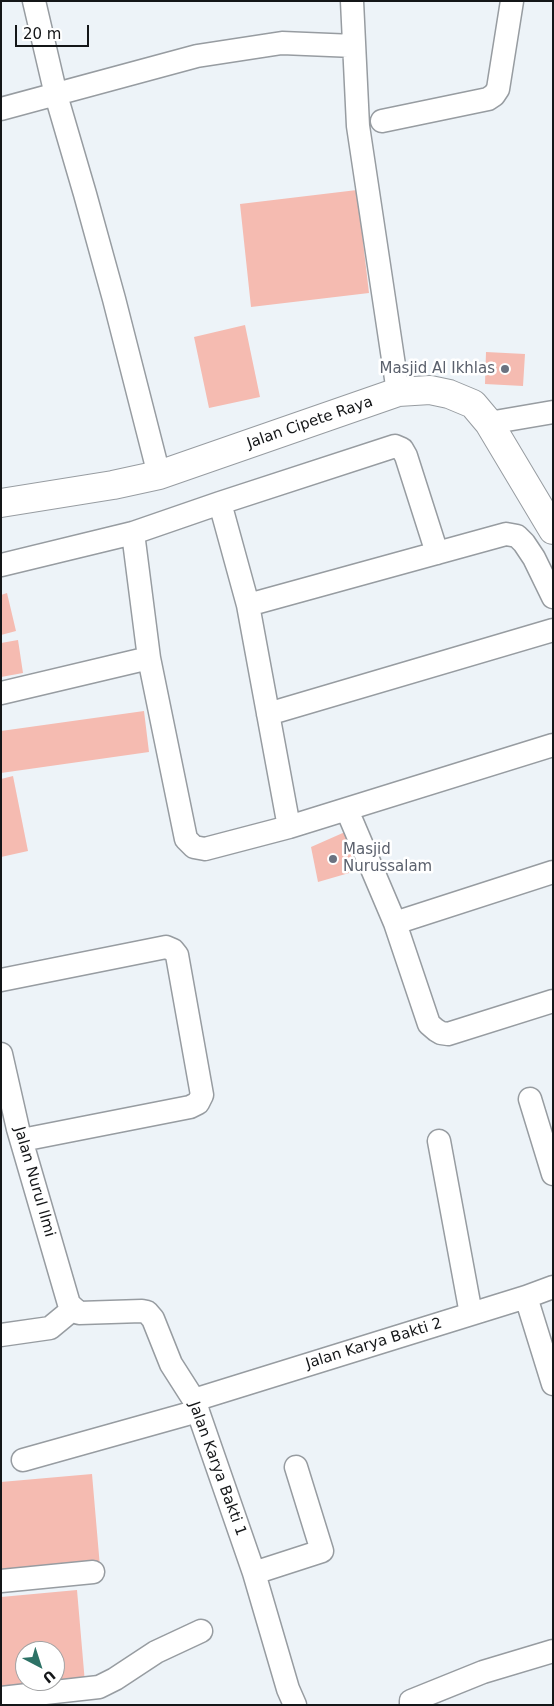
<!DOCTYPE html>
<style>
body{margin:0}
#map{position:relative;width:554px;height:1706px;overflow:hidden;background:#edf3f8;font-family:"DejaVu Sans",sans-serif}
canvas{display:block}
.frame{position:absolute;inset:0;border:2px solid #141618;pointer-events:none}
.north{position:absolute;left:15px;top:1641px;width:50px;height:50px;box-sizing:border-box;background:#fff;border:1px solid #a1a2a3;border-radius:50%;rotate:140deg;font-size:14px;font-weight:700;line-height:20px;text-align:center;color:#141618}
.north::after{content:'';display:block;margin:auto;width:18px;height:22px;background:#2d7266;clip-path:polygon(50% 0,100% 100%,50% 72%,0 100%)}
.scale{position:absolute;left:15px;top:25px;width:74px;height:22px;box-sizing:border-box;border:2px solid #141618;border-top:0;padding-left:6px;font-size:15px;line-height:18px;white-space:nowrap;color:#141618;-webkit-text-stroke:4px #fff;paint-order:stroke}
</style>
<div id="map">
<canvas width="554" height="1706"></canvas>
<div class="frame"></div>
<div class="north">U</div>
<div class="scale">20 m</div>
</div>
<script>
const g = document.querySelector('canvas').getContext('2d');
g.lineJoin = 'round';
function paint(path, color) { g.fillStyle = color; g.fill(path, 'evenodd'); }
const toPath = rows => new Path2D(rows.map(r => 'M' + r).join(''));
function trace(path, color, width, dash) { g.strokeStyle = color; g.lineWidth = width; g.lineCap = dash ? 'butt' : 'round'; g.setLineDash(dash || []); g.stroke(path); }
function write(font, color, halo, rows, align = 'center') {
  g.font = font + ' "DejaVu Sans",sans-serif'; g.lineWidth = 5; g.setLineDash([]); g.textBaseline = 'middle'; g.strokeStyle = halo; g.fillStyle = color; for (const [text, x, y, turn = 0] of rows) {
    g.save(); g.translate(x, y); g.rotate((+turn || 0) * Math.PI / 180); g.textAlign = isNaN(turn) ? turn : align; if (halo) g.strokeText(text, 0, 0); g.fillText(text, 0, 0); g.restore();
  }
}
const building = toPath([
 [357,190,369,293,251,307,240,204],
 [245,325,260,397,209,408,194,337],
 [486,352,525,354,523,386,485,384],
 [7,593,16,631,1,635,1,595],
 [18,640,23,673,1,677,1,643],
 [144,711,149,752,1,773,1,731],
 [13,776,28,851,1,857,1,779],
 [345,832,356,871,318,882,311,847],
 [92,1474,100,1567,1,1575,1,1482],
 [77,1590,85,1683,1,1690,1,1597],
 [25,1651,55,1651,55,1681,25,1681]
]);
const minor = toPath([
 [34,1,56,95,85,194,114,299,159,475],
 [352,1,358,126,398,392],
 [1,109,197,56,282,43,354,46],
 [382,121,488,99,494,95,498,89,512,1],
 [489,423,553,412],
 [220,503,248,605,289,827],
 [133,533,149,658,186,839,194,847,205,849,289,827,553,745],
 [1,565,133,533,220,503,395,446,402,449,406,456,437,553],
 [248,605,506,534,517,536,524,543,534,558,553,597],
 [1,693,149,658],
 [268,714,553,630],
 [347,810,395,923,429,1024,436,1030,441,1033,448,1034,553,1001],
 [395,923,553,872],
 [1,980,166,947,173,950,177,955,202,1095,198,1103,190,1107,22,1140],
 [1,1054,18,1129,69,1304,79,1313,142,1311,147,1312,153,1319,171,1364,194,1400,254,1573,288,1689,295,1705],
 [530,1099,553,1174],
 [439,1141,471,1314],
 [526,1297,553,1384],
 [1,1335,50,1328,73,1309],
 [194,1400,526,1297,553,1287],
 [23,1460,198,1411],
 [254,1573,322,1551,296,1467],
 [1,1581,93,1572],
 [1,1698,99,1687,115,1679,156,1652,201,1631],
 [411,1705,411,1701,483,1672,553,1651]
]);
const secondary = toPath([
 [1,503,113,485,159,475,398,392,430,390,449,394,473,404,489,423,553,530]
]);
const markers = [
 [505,369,5,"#6b7280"],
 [333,859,5,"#6b7280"]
];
const worshipNames = [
 ["Masjid Al Ikhlas",495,369],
 ["Masjid",343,850,"left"],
 ["Nurussalam",343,867,"left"]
];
const streetNames = [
 ["Jalan Cipete Raya",310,423,-19],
 ["Jalan Nurul Ilmi",34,1182,74],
 ["Jalan Karya Bakti 2",374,1344,-17],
 ["Jalan Karya Bakti 1",217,1469,70]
];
paint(building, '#f5bbb1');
trace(minor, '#979ca1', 25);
trace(secondary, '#979ca1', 30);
trace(minor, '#fff', 22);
trace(secondary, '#fff', 28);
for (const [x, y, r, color] of markers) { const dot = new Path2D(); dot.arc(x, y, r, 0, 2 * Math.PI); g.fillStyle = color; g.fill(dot); trace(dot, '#fff', 2); }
write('15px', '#5b616d', '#fff', worshipNames, 'right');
write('15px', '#141618', '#fff', streetNames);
</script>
